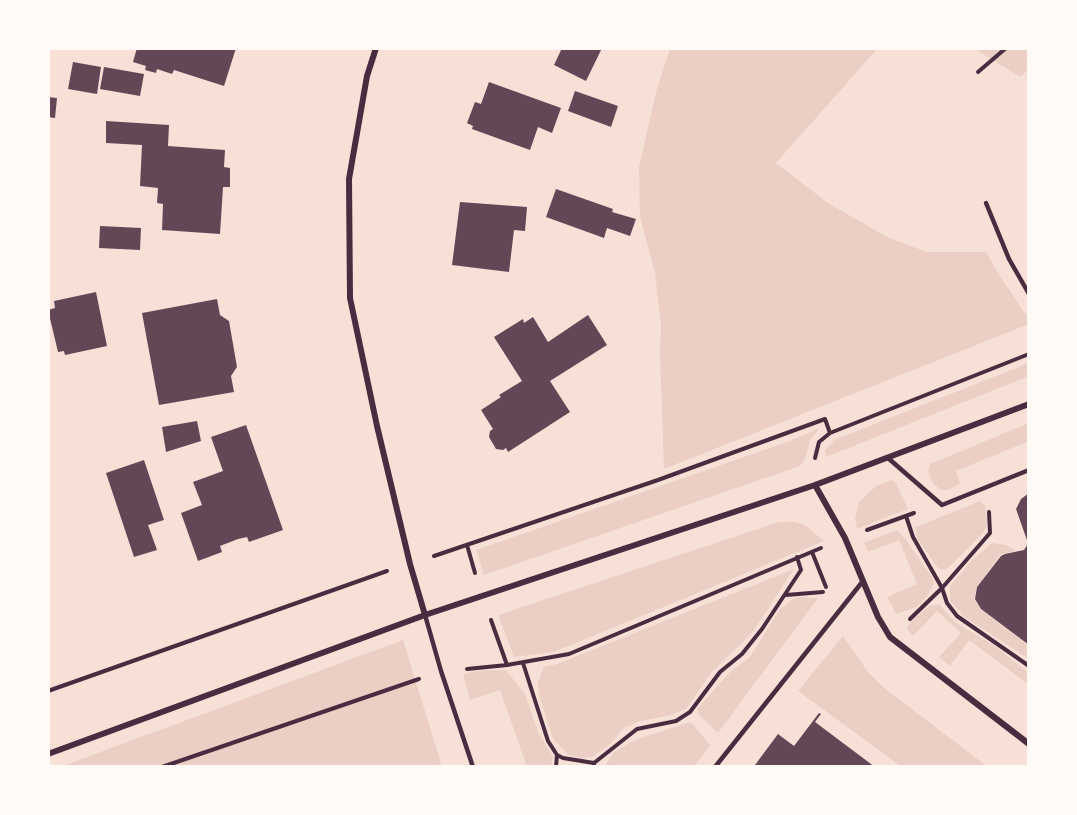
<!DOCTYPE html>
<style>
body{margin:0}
#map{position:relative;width:1077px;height:815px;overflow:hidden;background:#f7e1d7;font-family:"Public Sans",sans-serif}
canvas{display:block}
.frame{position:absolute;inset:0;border:50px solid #fffaf5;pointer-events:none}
</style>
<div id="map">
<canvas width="1077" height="815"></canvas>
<div class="frame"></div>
</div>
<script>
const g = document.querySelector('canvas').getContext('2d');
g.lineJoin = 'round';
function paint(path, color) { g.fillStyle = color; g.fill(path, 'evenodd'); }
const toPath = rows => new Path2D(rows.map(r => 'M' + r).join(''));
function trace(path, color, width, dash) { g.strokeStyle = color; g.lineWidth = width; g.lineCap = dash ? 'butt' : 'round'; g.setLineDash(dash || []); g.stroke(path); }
const green = toPath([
 [670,48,878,48,776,163,828,203,889,238,927,252,986,252,1001,278,1029,319,1029,324,664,469,660,353,661,325,655,273,640,217,639,167,656,92],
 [977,48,1029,48,1029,69,1020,77,980,52],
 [1029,363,1029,376,826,457,825,450,834,440],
 [1029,423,1029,441,956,471,960,484,948,490,942,490,933,484,928,471,930,464],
 [820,428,810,440,805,459,800,466,484,575,476,550,787,442],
 [892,480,896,483,908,509,857,529,855,519,859,502,876,486],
 [980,501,985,506,987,519,987,525,983,533,948,568,942,570,937,567,917,538,916,527],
 [779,522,795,522,805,525,824,541,554,652,514,657,498,615],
 [897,530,906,540,932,577,934,583,927,596,917,607,896,614,887,597,917,584,899,540,868,552,864,543],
 [992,543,1007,545,1015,551,1000,555,976,588,974,599,981,610,1029,646,1029,659,966,618,950,601,950,586,972,560],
 [794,569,752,633,711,673,687,708,671,715,641,721,624,728,609,745,593,757,581,758,569,755,553,739,539,696,538,682,544,667,557,664],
 [801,597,818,598,718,733,698,714,698,708,730,672,750,657,780,609,793,599],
 [939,604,956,623,992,644,1029,673,1029,685,969,640,950,666,939,657,961,633,937,611,913,636,907,628,910,622,929,606],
 [843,636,868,672,884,688,988,767,902,767,798,691],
 [403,640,441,763,438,767,60,767],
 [506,670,525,694,538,732,553,757,551,767,527,767,500,690,470,700,463,675,475,671],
 [691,722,710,745,694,767,604,767,614,752,637,739]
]);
const building = toPath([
 [137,48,236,48,224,86,174,70,172,74,157,69,156,73,145,70,146,66,133,62],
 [562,48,602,48,586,81,554,65],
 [73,62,101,67,97,94,68,89],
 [104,67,144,74,140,96,100,89],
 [489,82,561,108,552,133,538,127,530,150,472,129,473,126,467,123,475,102,481,104],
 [575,91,618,106,611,127,568,111],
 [48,97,57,98,55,118,48,117],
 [106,121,169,125,168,146,225,150,224,167,230,168,230,187,223,187,220,234,162,230,163,204,157,203,158,188,140,186,142,145,106,143],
 [556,189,613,209,612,212,636,219,630,236,607,228,604,238,546,217],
 [460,202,527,207,525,231,514,230,509,272,452,265],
 [100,226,141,228,140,250,99,248],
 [96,292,107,346,65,355,64,351,58,352,48,310,55,308,54,301],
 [217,299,220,315,229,321,237,367,231,376,234,392,159,405,142,313],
 [588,315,607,345,550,381,570,412,508,452,506,448,503,450,496,449,489,437,490,431,493,429,481,410,501,397,499,395,522,381,494,337,523,319,524,323,533,317,548,342],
 [197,421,201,441,166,452,162,427],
 [246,425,283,530,249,542,247,537,238,539,220,546,222,552,198,561,181,513,202,505,193,482,223,471,211,437],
 [144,460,164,520,148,525,157,550,134,557,106,473],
 [1029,493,1029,645,981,609,975,599,977,587,1001,556,1005,554,1024,550,1026,547,1028,543,1016,509,1021,499],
 [819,713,821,714,815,722,875,767,757,767,755,765,778,734,794,746]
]);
const path = toPath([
 [978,72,1006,48],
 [815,458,819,442,830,433,1029,354],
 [906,516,913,537,942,588,990,533,989,512],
 [867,530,914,513],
 [467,545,475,573],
 [812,552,826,587],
 [434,556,658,480,825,419,830,433],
 [786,595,823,592],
 [910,619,942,588,947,603,957,616,1029,666],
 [491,620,507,665],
 [523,663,548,741,557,755,556,767],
 [467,669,507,665,569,654,821,548],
 [48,691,387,571],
 [557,755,563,758,594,763],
 [162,767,419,679],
 [594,767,594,763,637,729,676,721,690,712,720,672,742,654,762,629,801,570,797,557]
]);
const service = toPath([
 [986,203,1009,259,1029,294],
 [888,458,942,505,1029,470],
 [425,615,441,671,473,767],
 [715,767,863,581]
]);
const minor = toPath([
 [376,48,367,76,349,179,350,298,377,426,410,564,425,615],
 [815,485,845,538,878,617,890,637,1029,744],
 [48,754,425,615,815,485,1029,404]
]);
paint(green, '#ebcfc5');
paint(building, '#644757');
trace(path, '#4a2c40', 4);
trace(service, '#4a2c40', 4.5);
trace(minor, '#4a2c40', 6);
</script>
